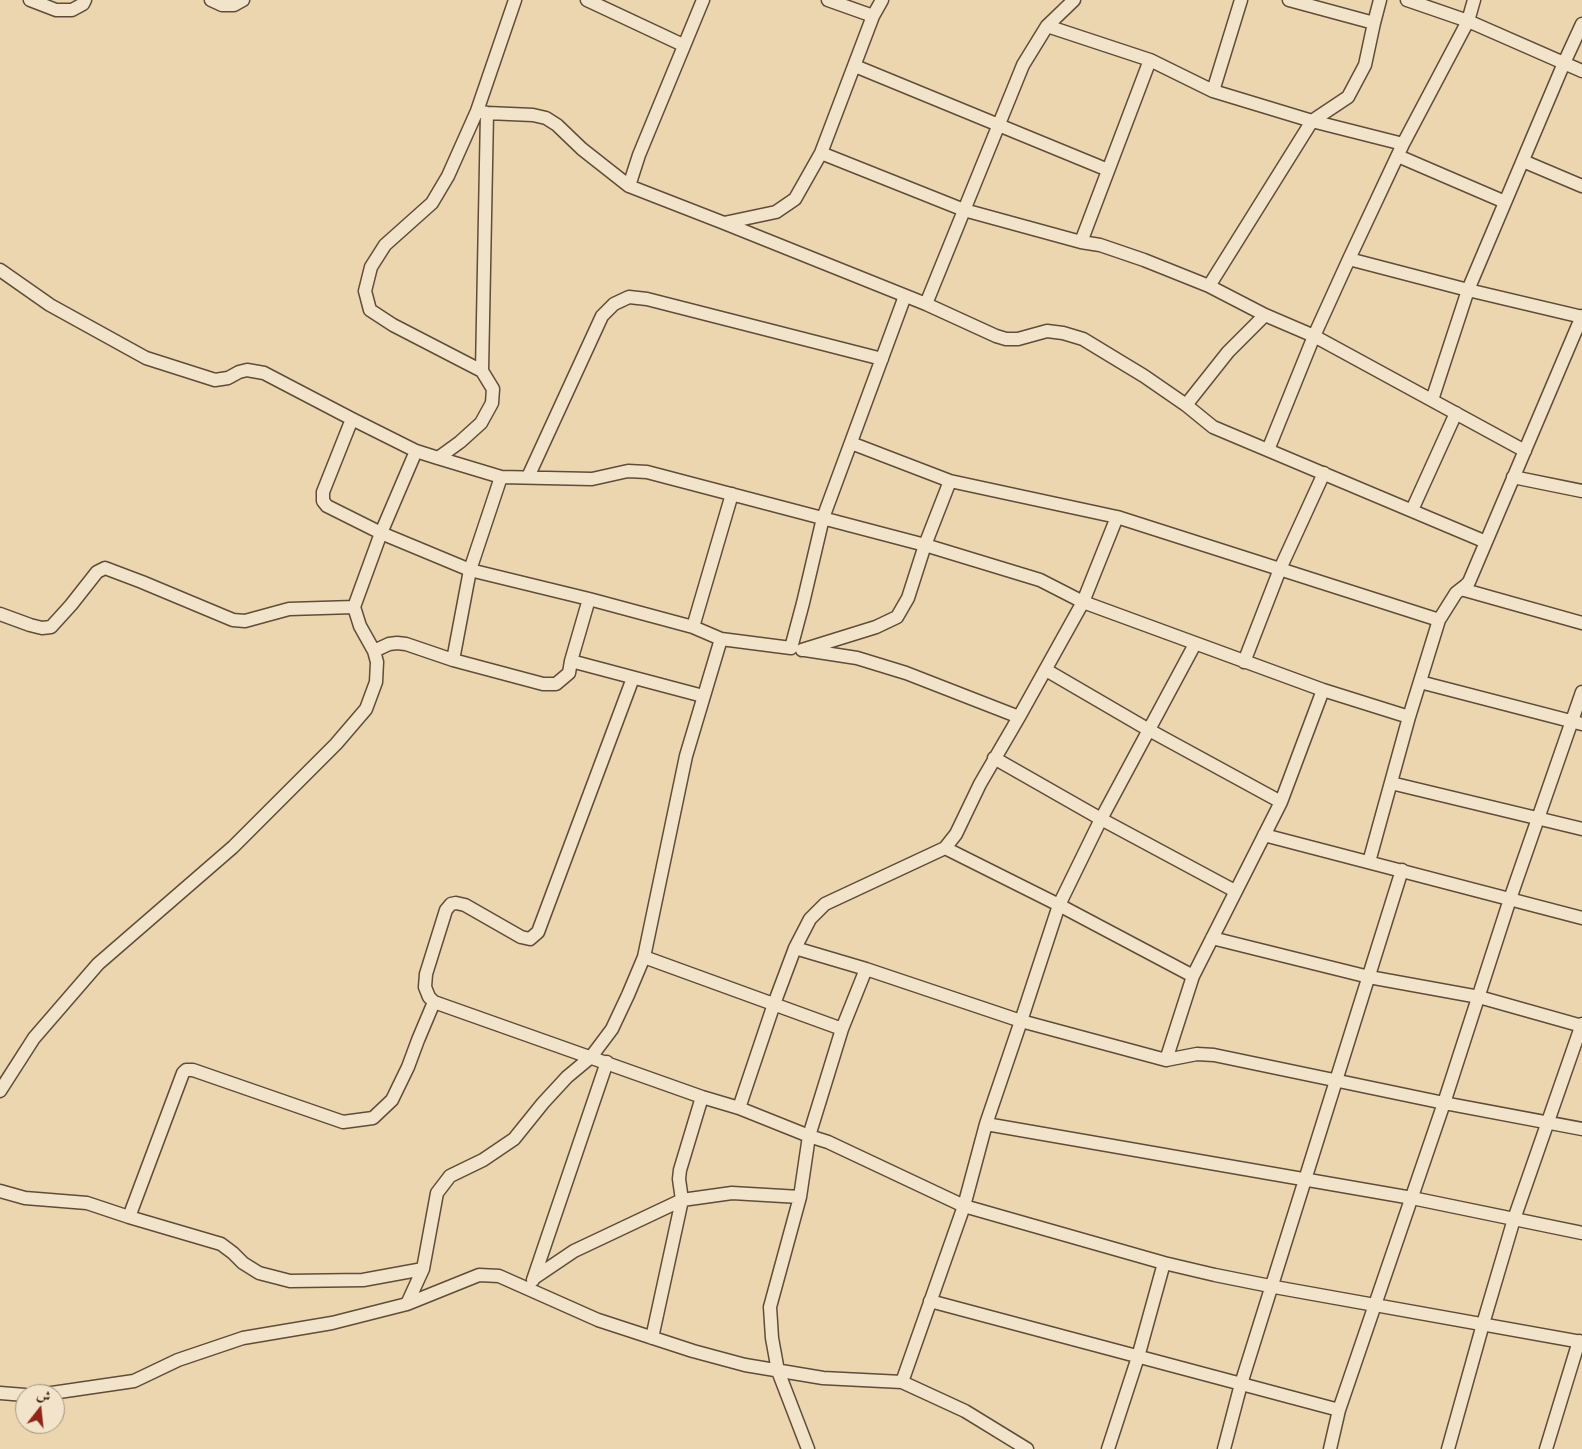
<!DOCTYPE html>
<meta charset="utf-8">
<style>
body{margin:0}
#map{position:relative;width:1582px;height:1449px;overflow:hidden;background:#ebd6af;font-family:"EB Garamond",Amiri,serif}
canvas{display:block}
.north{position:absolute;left:15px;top:1384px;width:50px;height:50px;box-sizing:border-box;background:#f2e4cb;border:1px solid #a59581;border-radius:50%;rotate:16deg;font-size:14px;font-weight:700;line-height:20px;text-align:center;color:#321e11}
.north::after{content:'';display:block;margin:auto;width:18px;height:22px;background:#8f2418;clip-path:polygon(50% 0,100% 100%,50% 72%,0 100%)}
</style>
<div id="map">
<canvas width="1582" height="1449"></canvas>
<div class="north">ش</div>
</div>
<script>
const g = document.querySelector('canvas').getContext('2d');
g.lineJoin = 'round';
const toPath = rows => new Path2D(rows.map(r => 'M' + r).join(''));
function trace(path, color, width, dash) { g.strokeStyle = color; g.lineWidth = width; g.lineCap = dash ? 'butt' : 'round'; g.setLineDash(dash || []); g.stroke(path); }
const minor = toPath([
 [30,0,56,10,72,10,83,4,85,0],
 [211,0,222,5,234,5,243,0],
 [587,0,683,45],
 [828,0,873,16],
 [1289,0,1374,23,1380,0],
 [1407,0,1468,21,1582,71],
 [1047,26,1150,60,1213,91,1312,121,1403,144],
 [855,66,1108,170],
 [1213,91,1241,0],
 [477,111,487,113,533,115,546,118,557,125,582,149,629,186,724,223,776,212,795,199,821,153,873,16,882,0],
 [821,153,964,210,1081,242,1100,245,1144,260,1209,286,1265,315,1314,336,1525,451],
 [1398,156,1505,202],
 [1523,161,1582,186],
 [629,186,639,155,703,0],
 [724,223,926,304,996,336,1006,339,1018,339,1047,331,1063,333,1083,339,1144,376,1186,405,1228,352,1265,315],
 [1081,242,1150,60],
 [1349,259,1468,290,1582,317],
 [0,270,50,305,146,358,215,380,228,378,239,372,247,370,264,373,352,419,416,451,438,458,460,442,481,423,492,403,493,389,482,371,487,113],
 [1209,286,1312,121,1348,97,1365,65,1374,23],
 [926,304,1023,65,1047,26,1074,0],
 [482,371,393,325,370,310,365,291,371,267,385,245,432,203,448,176,477,111,515,0],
 [1432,400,1468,290,1564,63,1582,24],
 [1186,405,1213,427,1486,542],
 [352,419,323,492,323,501,327,506,381,533,470,570,589,599,693,627,721,639,791,648,803,603,823,518,905,296],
 [851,443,950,481,1117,517,1439,620],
 [1268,450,1314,336,1349,259,1403,144,1468,21,1474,0],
 [438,458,501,477,592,479,628,471,647,472,925,545,1040,580,1083,602,1323,690,1409,717],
 [528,477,602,316,614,304,629,297,647,299,882,359],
 [1513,477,1582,491],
 [1412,510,1456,413],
 [1461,589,1582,623],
 [0,614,30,625,42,628,51,627,71,605,97,572,105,568,142,582,233,620,245,621,289,609,354,607],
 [693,627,732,494],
 [802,650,876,627,897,617,908,598,925,545,950,481],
 [805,650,857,658,906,673,1019,717],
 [374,651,389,644,397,643,406,644,453,660,543,684,556,684,569,673,571,661,589,599],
 [453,660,470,570,501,477],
 [571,661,703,696],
 [1244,662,1280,569,1324,473],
 [1046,670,1149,730,1281,802],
 [1420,682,1582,724],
 [994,758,1101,819,1235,891],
 [1391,783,1582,829],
 [1264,835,1582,918],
 [945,848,1059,905,1193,976],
 [1369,862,1409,717,1439,620,1456,593,1465,586,1469,582,1582,316],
 [1212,938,1369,977,1479,997,1582,1026],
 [795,948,866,969,1021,1021,1166,1060,1197,1054,1214,1055,1444,1103,1582,1129],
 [644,957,842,1029],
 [434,1002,429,997,425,987,426,974,446,910,451,904,456,903,465,905,521,937,530,939,538,932,633,678],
 [1166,1060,1193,976,1281,802,1323,690],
 [0,1091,34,1038,98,964,233,847,336,744,366,709,376,682,377,662,374,651,360,626,354,607,381,533,416,451],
 [739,1108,774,1004,795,948,810,919,825,904,945,848,956,834,980,784,1019,717,1083,602,1117,517],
 [986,1124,1412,1198,1582,1233],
 [0,1191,25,1198,87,1203,129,1217,221,1244,233,1253,243,1263,259,1273,290,1281,363,1280,423,1269],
 [129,1217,183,1073,186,1070,193,1070,343,1122,373,1118,392,1100,408,1067,418,1040,434,1002,702,1097,739,1108,809,1136,828,1142,964,1206,1164,1263,1215,1275,1280,1288,1582,1342],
 [534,1278,574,1251,682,1200,732,1193,800,1197],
 [533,1280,607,1062],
 [930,1301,1339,1410],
 [407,1304,479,1275,499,1276,598,1320,693,1351,745,1365,823,1378,902,1382,965,1411,1027,1449],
 [652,1338,682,1200,679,1179,680,1170,702,1097],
 [902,1382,964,1206,986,1124,1021,1021,1059,905,1101,819,1195,644],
 [0,1393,25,1395],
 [45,1394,134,1381,178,1360,243,1338,332,1323,407,1304,423,1269,437,1193,450,1176,483,1160,514,1139,543,1103,567,1077,591,1057,612,1029,628,995,644,957,686,756,721,639],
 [808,1449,778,1371,772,1338,770,1307,800,1197,809,1136,842,1029,866,969],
 [1108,1449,1138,1357,1164,1263],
 [1224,1449,1241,1384,1402,870],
 [1330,1449,1339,1410,1444,1103,1510,899,1582,692],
 [1448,1449,1483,1324,1514,1219,1582,1024],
 [1546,1449,1579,1341]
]);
trace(minor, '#604c38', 15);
trace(minor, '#f2e4cb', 12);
</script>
